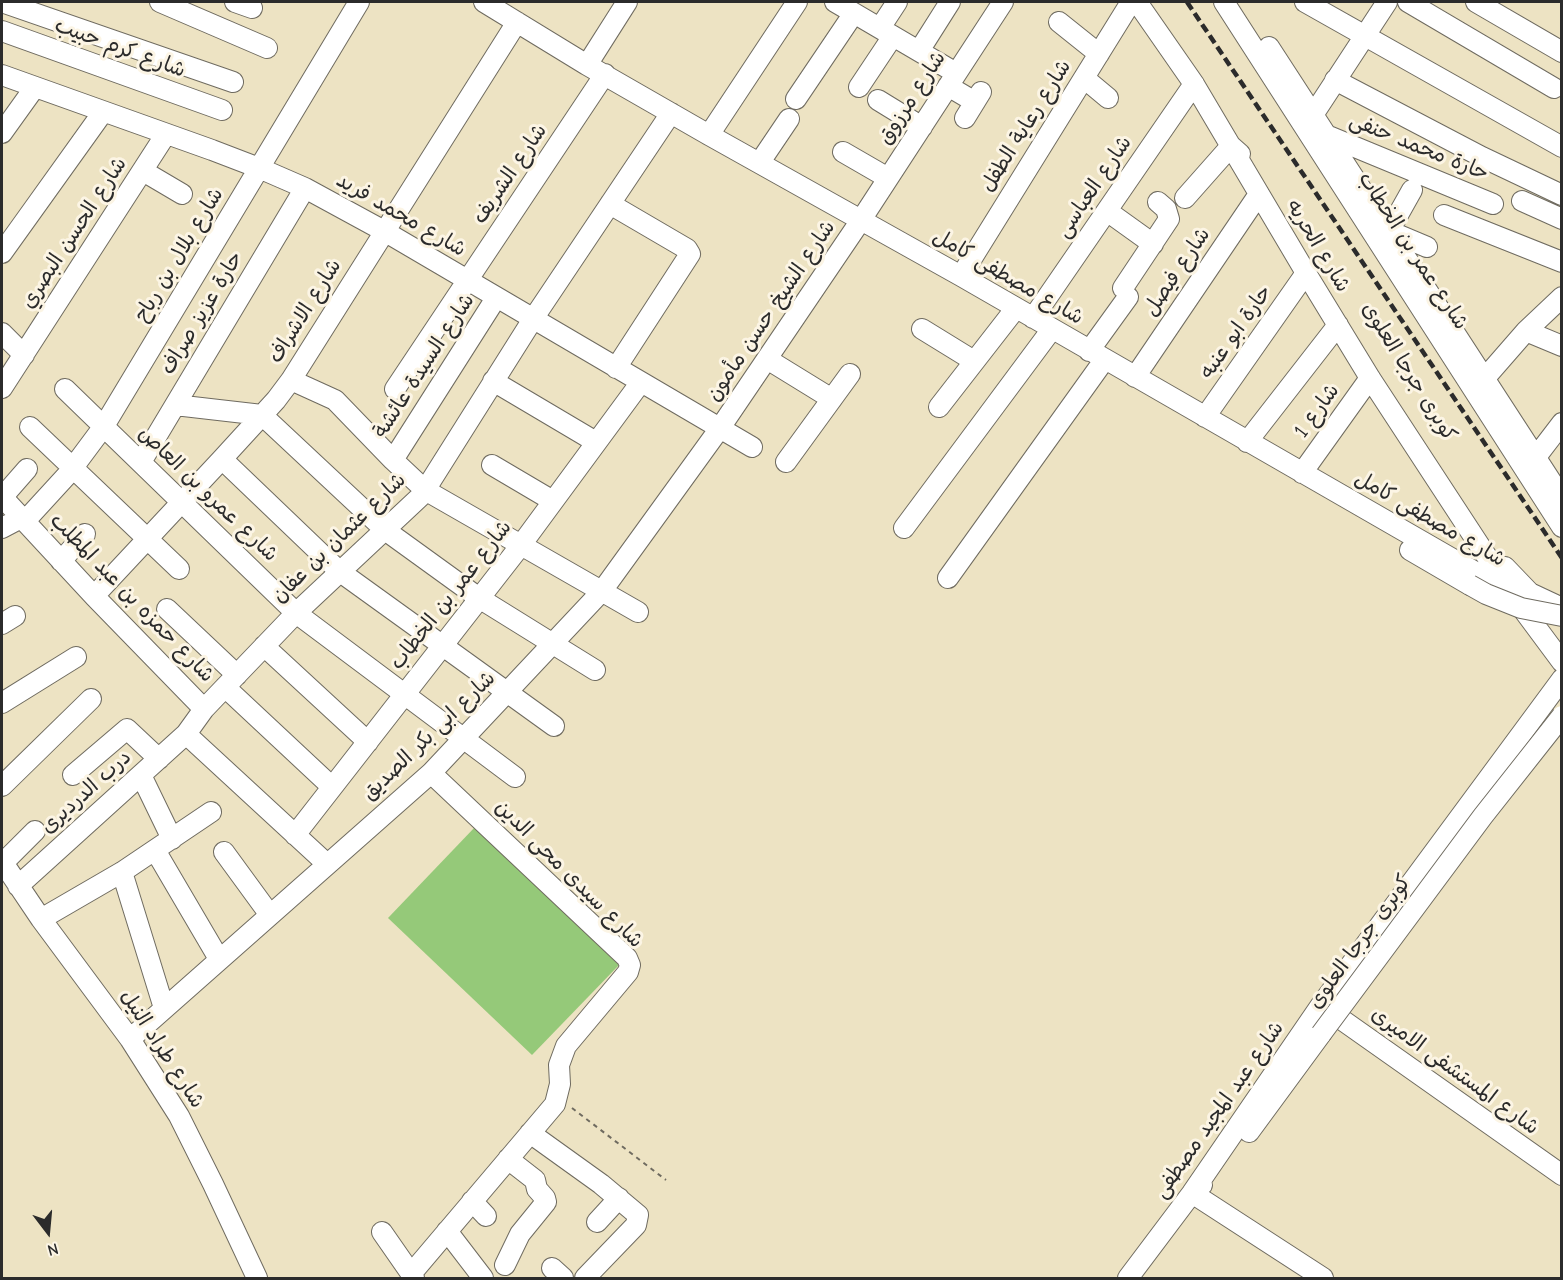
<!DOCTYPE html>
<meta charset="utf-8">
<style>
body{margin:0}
#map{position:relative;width:1563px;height:1280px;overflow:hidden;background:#ede3c3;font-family:"Comic Neue",sans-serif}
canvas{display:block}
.frame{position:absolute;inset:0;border:3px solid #2b2b2b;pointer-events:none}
.north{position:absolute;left:18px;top:1202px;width:60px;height:60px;-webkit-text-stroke:4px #fcf5e5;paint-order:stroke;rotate:164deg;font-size:16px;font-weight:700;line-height:24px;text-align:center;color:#2b2b2b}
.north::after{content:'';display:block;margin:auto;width:21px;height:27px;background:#2b2b2b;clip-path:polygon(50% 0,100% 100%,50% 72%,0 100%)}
</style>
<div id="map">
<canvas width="1563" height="1280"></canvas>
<div class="frame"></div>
<div class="north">N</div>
</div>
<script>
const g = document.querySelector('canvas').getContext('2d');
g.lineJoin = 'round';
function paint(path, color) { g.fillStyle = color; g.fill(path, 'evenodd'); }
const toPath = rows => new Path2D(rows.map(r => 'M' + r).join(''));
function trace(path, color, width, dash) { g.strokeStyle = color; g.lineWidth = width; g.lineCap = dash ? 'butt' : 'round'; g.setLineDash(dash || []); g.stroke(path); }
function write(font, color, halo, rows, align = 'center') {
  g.font = font + ' "Comic Neue","Playpen Sans Arabic",sans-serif'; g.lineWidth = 6; g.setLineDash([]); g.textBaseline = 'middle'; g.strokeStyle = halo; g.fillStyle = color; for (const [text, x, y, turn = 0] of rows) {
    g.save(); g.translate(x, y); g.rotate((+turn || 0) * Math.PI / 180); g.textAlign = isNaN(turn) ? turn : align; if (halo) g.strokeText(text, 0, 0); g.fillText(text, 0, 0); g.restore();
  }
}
const green = toPath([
 [475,827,619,965,532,1055,388,918]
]);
const path = toPath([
 [572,1108,666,1180]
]);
const minor = toPath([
 [2,2,233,82],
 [160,2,267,48],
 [235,2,252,8],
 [484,2,587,65,709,135,961,276,1510,592],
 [835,2,956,73],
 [1137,2,1194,84,1306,273,1370,378,1510,592,1562,662],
 [1224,2,1562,527],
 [1305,2,1562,147],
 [1408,2,1554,88],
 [1476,2,1562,52],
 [1059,22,1099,54],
 [880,28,897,2],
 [2,31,222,110],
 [1269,47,1562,498],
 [919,51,950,2],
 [587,65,627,2],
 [2,75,212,150,259,168,305,188,384,231,752,447],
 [1084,78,1108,98],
 [1335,80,1482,157,1562,195],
 [948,86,975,102],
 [859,87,893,36],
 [796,99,854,13],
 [878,100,922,127],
 [1313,115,1387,2],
 [965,118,981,92],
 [2,133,35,87],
 [709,135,797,2],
 [1326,135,1493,204],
 [843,152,888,178],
 [760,162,789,119],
 [143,171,182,194],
 [1412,190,1389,231,1427,247],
 [1185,198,1231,146,1240,154],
 [1522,201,1562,219],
 [610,204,687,249,690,254,616,368],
 [1107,211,1153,244],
 [1444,215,1562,262],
 [2,253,103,112],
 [961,276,1131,2],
 [1123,288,1169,219,1166,209,1158,202],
 [1033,318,1194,84],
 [922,329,974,361],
 [1526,331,1562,346],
 [2,333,24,355],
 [1089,351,1128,297],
 [767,359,832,399],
 [1135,377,1259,194],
 [1485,378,1526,331,1562,297],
 [291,380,335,400,393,460,425,490,638,612],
 [493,381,596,442],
 [2,388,166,134],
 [65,389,296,613,515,777],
 [395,389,605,74],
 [175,405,262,415,385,530,479,598,595,670],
 [939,407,1016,308],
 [1205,417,1306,273],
 [30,427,179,569],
 [1247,442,1338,325],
 [1536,457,1562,423],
 [222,459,339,571,554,726],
 [393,460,496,298],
 [141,462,305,188],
 [786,462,850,374],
 [492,465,553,501],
 [27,469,6,493,6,501,94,596,204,709],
 [1302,473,1370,378],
 [25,521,69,473,104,426,359,2],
 [2,528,21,518],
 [904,528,1052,329],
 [1410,550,1470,585],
 [61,561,85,534],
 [1505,567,1530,593,1562,608],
 [948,578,1105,359],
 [94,596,222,459,276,400,291,380,517,22],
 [167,609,237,675],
 [2,624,15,616],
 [264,646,368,742],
 [225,687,332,787],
 [2,703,76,657],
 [73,775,127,729,159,759],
 [141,775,172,839],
 [2,786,91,699],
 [295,835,521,545,641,382],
 [155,850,219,959],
 [224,852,270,915],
 [2,861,41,919,130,1039,179,1116,213,1184,257,1278],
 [3,863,35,831],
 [327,864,186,734,204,709,296,613,422,495,533,319,671,113],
 [122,872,164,1008],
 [18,886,186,734],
 [41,919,122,872,211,812],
 [1321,1005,1562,1175],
 [130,1039,431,773,602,591,720,428,861,220,1003,2],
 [1249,1132,1321,1034],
 [530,1133,601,1184,638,1215,636,1225,585,1278],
 [1202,1185,1192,1193,1323,1278],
 [472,1201,486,1216],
 [597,1222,619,1198],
 [447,1231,483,1278],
 [382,1232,414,1278],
 [505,1265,520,1234,546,1202,545,1198,537,1189,535,1180,508,1159],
 [552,1268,563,1278],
 [411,1274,555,1104,560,1084,559,1065,566,1046,628,972,630,965,627,958,431,773],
 [1128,1278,1192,1193,1321,1005,1562,679]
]);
const rail = toPath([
 [1187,2,1562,558]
]);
const minorBridge = toPath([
 [1470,585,1486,594,1521,608,1562,616],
 [1321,1034,1483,816,1562,716]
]);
const streetNames = [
 ["شارع كرم حبيب",120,48,20],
 ["شارع مرزوق",912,98,-57],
 ["شارع رعاية الطفل",1026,126,-58],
 ["حارة محمد حنفى",1419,147,22],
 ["شارع الشريف",510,174,-56],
 ["شارع العباسى",1094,187,-56],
 ["شارع محمد فريد",401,215,30],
 ["شارع الحسن البصري",74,233,-57],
 ["شارع الحريه",1318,246,59],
 ["شارع عمر بن الخطاب",1413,251,57],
 ["شارع بلال بن رباح",179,255,-59],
 ["شارع فيصل",1177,272,-56],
 ["شارع مصطفى كامل",1008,277,30],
 ["شارع الاشراف",305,311,-58],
 ["شارع الشيخ حسن مأمون",771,311,-56],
 ["حارة عزيز صراف",202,313,-59],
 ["حارة ابو عنبه",1236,332,-55],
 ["شارع السيدة عائشة",424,366,-57],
 ["كوبرى جرجا العلوى",1409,372,58],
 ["شارع 1",1317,411,-54],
 ["شارع عمرو بن العاص",208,494,44],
 ["شارع مصطفى كامل",1430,519,30],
 ["شارع عثمان بن عفان",339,538,-44],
 ["شارع عمر بن الخطاب",451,595,-52],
 ["شارع حمزه بن عبد المطلب",132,598,46],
 ["شارع ابى بكر الصديق",429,736,-44],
 ["درب الدرديرى",86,792,-42],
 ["شارع سيدى محى الدين",569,874,45],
 ["كوبرى جرجا العلوى",1360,942,-54],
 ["شارع طراد النيل",162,1049,57],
 ["شارع المستشفى الاميرى",1455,1071,36],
 ["شارع عبد المجيد مصطفى",1219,1110,-55]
];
paint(green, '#95c979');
trace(minor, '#6f6b60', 22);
trace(path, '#6f6b60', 2, [4.5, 4.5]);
trace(minor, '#fff', 20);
trace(rail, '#2b2b2b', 4.5, [9, 4.5]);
trace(minorBridge, '#6f6b60', 22, []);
trace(minorBridge, '#fff', 20);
write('21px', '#2b2b2b', '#fcf5e5', streetNames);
</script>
